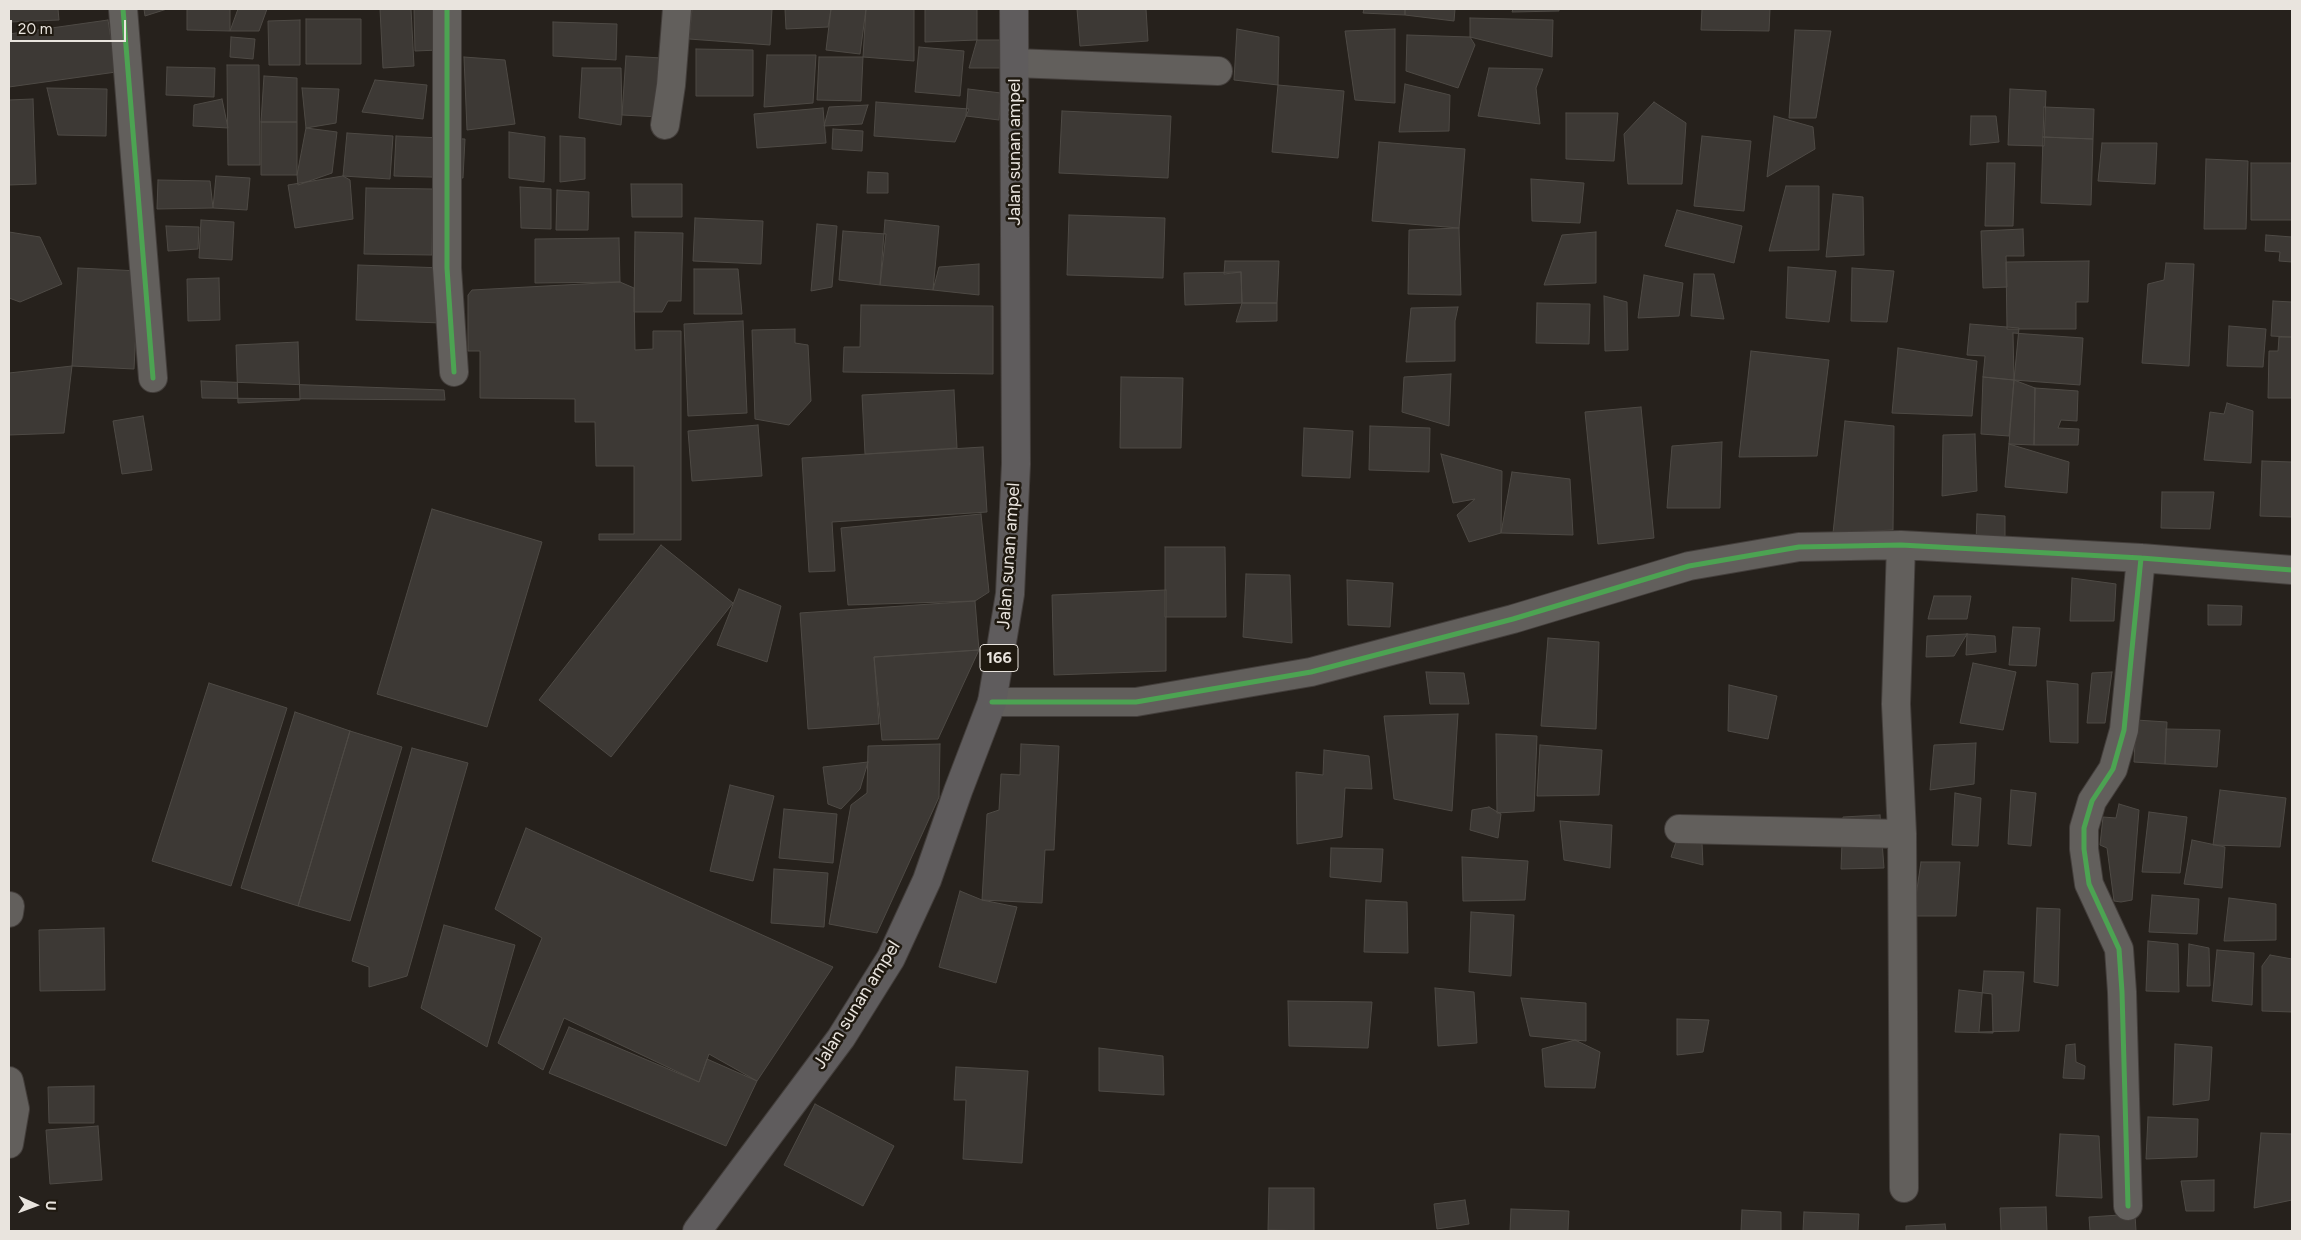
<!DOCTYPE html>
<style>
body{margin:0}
#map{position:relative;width:2301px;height:1240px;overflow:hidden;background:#26211c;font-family:Figtree,sans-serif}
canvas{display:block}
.frame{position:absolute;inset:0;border:10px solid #e9e4de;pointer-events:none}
.north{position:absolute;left:10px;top:1180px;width:50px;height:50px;-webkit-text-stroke:4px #1f1910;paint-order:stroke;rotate:92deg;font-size:14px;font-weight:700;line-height:20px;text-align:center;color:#e9e4de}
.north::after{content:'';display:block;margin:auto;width:18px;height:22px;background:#e9e4de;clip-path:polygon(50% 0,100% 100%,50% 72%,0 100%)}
.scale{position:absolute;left:10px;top:20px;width:116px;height:22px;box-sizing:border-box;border:2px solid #e9e4de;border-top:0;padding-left:6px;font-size:15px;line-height:18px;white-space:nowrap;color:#e9e4de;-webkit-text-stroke:4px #1f1910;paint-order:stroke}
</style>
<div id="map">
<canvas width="2301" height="1240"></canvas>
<div class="frame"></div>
<div class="north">U</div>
<div class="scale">20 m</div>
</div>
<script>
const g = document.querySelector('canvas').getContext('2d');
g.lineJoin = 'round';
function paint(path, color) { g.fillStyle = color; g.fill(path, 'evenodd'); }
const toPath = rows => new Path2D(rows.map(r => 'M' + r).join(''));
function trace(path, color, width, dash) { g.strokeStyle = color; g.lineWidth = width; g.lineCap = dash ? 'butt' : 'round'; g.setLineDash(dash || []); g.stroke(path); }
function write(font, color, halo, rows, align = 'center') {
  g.font = font + ' Figtree,sans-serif'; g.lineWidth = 5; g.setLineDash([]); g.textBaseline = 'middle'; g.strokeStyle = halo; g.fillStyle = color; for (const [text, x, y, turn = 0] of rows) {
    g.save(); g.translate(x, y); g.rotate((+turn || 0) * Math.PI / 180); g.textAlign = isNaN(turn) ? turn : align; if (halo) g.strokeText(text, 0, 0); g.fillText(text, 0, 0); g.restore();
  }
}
const building = toPath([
 [9,9,58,9,59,20,9,22,9,9],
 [144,9,167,9,145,16,144,9],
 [187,9,230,9,230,31,187,30,187,9],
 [238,9,267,9,259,31,230,31,238,9],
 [380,9,411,9,414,66,383,68,380,9],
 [414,9,437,9,439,50,415,51,414,9],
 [692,9,772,9,770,45,689,39,692,9],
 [785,9,831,9,828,27,786,29,785,9],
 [831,9,866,9,860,54,826,50,831,9],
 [866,9,914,9,914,61,863,57,866,9],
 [925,9,977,9,977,40,925,42,925,9],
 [1077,9,1146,9,1148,41,1080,46,1077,9],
 [1364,9,1405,9,1405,15,1363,13,1364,9],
 [1405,9,1455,9,1454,21,1405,15,1405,9],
 [1513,9,1559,9,1559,11,1512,12,1513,9],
 [1702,9,1770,9,1769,31,1701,30,1702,9],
 [1470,18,1553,20,1552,57,1470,37,1470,18],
 [306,19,361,19,361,64,306,64,306,19],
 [108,20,116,72,9,87,9,34,108,20],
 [300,20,300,65,269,65,268,21,300,20],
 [553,22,617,24,616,60,553,56,553,22],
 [1237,29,1279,37,1278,85,1234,80,1237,29],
 [1395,29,1395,103,1355,100,1345,31,1395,29],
 [1795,30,1831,31,1816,118,1789,118,1795,30],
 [1407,35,1470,37,1475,45,1458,88,1406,71,1407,35],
 [231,37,255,39,253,59,230,57,231,37],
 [977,40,1001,40,1001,68,969,68,977,40],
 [919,47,964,51,960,96,915,92,919,47],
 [696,49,753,50,753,96,696,96,696,49],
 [767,55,816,55,813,103,764,107,767,55],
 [626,56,662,58,659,117,622,115,626,56],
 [464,57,505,60,515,124,467,130,464,57],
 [819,57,863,57,861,101,817,100,819,57],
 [227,65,259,65,260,165,228,165,227,65],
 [167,67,215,68,214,97,166,95,167,67],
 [582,68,621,68,622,115,621,125,579,118,582,68],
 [1489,68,1543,69,1536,88,1540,124,1478,116,1489,68],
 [264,76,297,78,297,122,261,122,264,76],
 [375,80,427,85,423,119,362,112,375,80],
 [1405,84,1450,95,1449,131,1399,132,1405,84],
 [1278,85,1344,91,1338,158,1272,152,1278,85],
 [47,88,107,89,106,136,58,135,47,88],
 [302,88,339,89,336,123,306,128,302,88],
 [968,89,1001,93,999,120,966,116,968,89],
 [2010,89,2046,91,2044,146,2008,145,2010,89],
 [33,99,36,184,9,185,9,100,33,99],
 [222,99,228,128,193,126,194,105,222,99],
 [876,102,969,109,955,142,874,136,876,102],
 [1654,102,1686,123,1682,184,1628,184,1624,134,1654,102],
 [868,105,862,124,824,126,829,107,868,105],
 [2044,107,2094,109,2093,139,2043,137,2044,107],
 [823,108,826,143,757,148,754,114,823,108],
 [1062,111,1171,116,1168,178,1059,173,1062,111],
 [1566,113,1618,113,1614,161,1566,159,1566,113],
 [1774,116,1813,127,1815,149,1767,177,1774,116],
 [1971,116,1996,116,1999,142,1970,145,1971,116],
 [261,122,297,122,297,175,261,175,261,122],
 [306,128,337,132,332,173,298,185,297,175,306,128],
 [833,129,863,131,862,151,832,149,833,129],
 [509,132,545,137,544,182,509,178,509,132],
 [347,133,393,136,390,179,343,176,347,133],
 [396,136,465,139,463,178,394,176,396,136],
 [560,136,585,138,585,179,560,182,560,136],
 [1702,136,1751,141,1744,211,1694,206,1702,136],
 [2043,137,2093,139,2091,205,2041,203,2043,137],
 [1379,142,1465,149,1459,228,1372,221,1379,142],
 [2102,143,2157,143,2155,184,2098,181,2102,143],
 [2206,159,2248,161,2246,229,2204,229,2206,159],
 [1987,163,2015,163,2013,226,1985,226,1987,163],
 [2251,163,2292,163,2292,220,2251,220,2251,163],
 [868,172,888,173,888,193,867,193,868,172],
 [216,176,250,178,247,210,213,208,216,176],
 [343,176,350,180,353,219,295,228,288,185,343,176],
 [1531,179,1584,183,1580,223,1532,221,1531,179],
 [158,180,210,181,213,208,157,209,158,180],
 [631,184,682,184,682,217,632,217,631,184],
 [1786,186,1819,186,1819,250,1769,251,1786,186],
 [520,187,551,189,551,229,521,228,520,187],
 [366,188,433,189,432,255,364,254,366,188],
 [557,190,589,192,588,230,556,230,557,190],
 [1833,194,1863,197,1864,255,1826,257,1833,194],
 [1677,210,1742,226,1734,263,1665,246,1677,210],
 [1069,215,1165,218,1163,278,1067,275,1069,215],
 [695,218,763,221,761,264,693,261,695,218],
 [201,220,234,222,232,260,199,258,201,220],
 [885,220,939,226,933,290,880,285,885,220],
 [817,224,837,226,832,287,811,291,817,224],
 [166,226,199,227,198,249,168,251,166,226],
 [1459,228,1461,295,1408,294,1409,230,1459,228],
 [2023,229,2024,256,2006,256,2007,287,1983,288,1981,231,2023,229],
 [843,231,886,234,880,285,839,280,843,231],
 [9,232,40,237,62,284,20,302,9,298,9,232],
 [635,232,683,233,681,301,668,301,662,312,634,312,635,232],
 [1596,232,1596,283,1544,285,1562,235,1596,232],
 [2266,235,2292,237,2292,262,2279,261,2280,252,2265,251,2266,235],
 [619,238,620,282,535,283,535,239,619,238],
 [1225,261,1279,261,1277,303,1242,303,1241,272,1224,274,1225,261],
 [2089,261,2088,302,2076,302,2076,329,2007,329,2006,262,2089,261],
 [2166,263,2194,264,2189,366,2142,363,2148,284,2164,280,2166,263],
 [979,264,979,295,933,290,939,267,979,264],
 [358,265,444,268,442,323,356,320,358,265],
 [1788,267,1836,271,1829,322,1786,318,1788,267],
 [78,268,139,271,134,369,72,366,78,268],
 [1852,268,1894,271,1887,322,1851,321,1852,268],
 [694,269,738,269,742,314,694,314,694,269],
 [1241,272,1242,303,1185,305,1184,273,1241,272],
 [1694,274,1714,274,1724,319,1691,316,1694,274],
 [1644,275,1683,283,1679,316,1638,318,1644,275],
 [219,278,220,320,188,321,187,279,219,278],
 [620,282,634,288,635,350,653,349,653,331,681,331,681,540,599,540,599,534,634,534,634,466,596,466,595,422,575,422,575,399,480,398,480,351,468,351,468,295,472,290,620,282],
 [1604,296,1627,302,1628,350,1605,351,1604,296],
 [2273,301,2292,302,2292,337,2271,336,2273,301],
 [1242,303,1277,303,1277,321,1236,322,1242,303],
 [1537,303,1590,304,1589,344,1536,343,1537,303],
 [861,305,993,306,993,374,843,372,844,347,860,347,861,305],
 [1458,307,1455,321,1455,361,1406,362,1411,308,1458,307],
 [743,321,747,413,688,416,684,324,743,321],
 [1970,324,2019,328,2014,380,1983,377,1985,356,1967,355,1970,324],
 [2229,326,2266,329,2263,367,2227,366,2229,326],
 [795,329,795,343,808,345,811,401,789,425,755,419,752,330,795,329],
 [2013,333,2083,338,2080,385,2014,380,2013,333],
 [2279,337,2292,337,2292,398,2268,398,2269,351,2278,351,2279,337],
 [298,342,300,400,238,403,236,345,298,342],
 [1898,348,1977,361,1972,416,1892,413,1898,348],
 [1751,351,1829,360,1817,456,1739,457,1751,351],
 [72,366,64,433,9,435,9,373,72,366],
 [1451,374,1449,426,1402,412,1404,377,1451,374],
 [1121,377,1183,378,1181,448,1120,448,1121,377],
 [1983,377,2014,380,2009,436,1981,434,1983,377],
 [2014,380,2035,388,2034,445,2009,444,2014,380],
 [201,381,444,390,445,400,202,398,201,381],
 [2035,388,2078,391,2077,421,2061,420,2058,428,2079,429,2078,445,2034,445,2035,388],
 [954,390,957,448,865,454,862,395,954,390],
 [2227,403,2253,411,2251,463,2204,460,2210,412,2224,414,2227,403],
 [1641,407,1654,538,1598,544,1585,412,1641,407],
 [143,416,152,470,122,474,113,421,143,416],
 [1845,421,1894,426,1893,530,1833,533,1845,421],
 [758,425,762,476,692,481,688,431,758,425],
 [1370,426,1430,428,1429,472,1369,470,1370,426],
 [1304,428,1353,431,1350,478,1302,476,1304,428],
 [1975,434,1977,491,1942,496,1943,435,1975,434],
 [1722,442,1720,508,1667,508,1672,446,1722,442],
 [2009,444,2069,462,2067,493,2005,487,2009,444],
 [983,447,987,512,832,522,835,571,809,572,802,458,983,447],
 [1441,454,1502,471,1501,533,1469,542,1457,515,1475,499,1453,503,1441,454],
 [2262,461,2292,462,2292,517,2260,516,2262,461],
 [1512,472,1570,479,1573,535,1501,533,1512,472],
 [2162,492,2214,492,2210,529,2161,528,2162,492],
 [432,509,542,542,487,727,377,694,432,509],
 [981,514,989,592,975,601,848,605,841,528,981,514],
 [1977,514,2005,516,2005,540,1976,542,1977,514],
 [661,545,733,603,611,757,539,700,661,545],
 [1165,547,1225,547,1226,617,1165,617,1165,547],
 [1246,574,1290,575,1292,643,1243,637,1246,574],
 [2072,578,2116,584,2114,621,2070,621,2072,578],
 [1347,580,1393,583,1390,627,1348,625,1347,580],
 [739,589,781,606,767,662,717,645,739,589],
 [1166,590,1166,671,1054,675,1052,595,1166,590],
 [1934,596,1971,596,1967,619,1928,619,1934,596],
 [975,601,979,650,874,657,879,724,808,729,800,613,975,601],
 [2208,605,2242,606,2241,625,2208,625,2208,605],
 [2013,627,2040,628,2036,666,2009,665,2013,627],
 [1967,634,1995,636,1996,652,1966,655,1967,634],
 [1967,634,1954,656,1926,657,1927,636,1967,634],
 [1548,638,1599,642,1596,729,1541,726,1548,638],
 [979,650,938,739,882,740,874,657,979,650],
 [1973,663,2016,672,2003,730,1960,723,1973,663],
 [1426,672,1464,673,1469,704,1430,704,1426,672],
 [2112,672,2105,723,2087,723,2092,673,2112,672],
 [2047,681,2078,684,2078,743,2050,742,2047,681],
 [209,683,287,708,231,886,152,861,209,683],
 [1729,685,1777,696,1768,739,1728,731,1729,685],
 [295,712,350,731,298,906,241,888,295,712],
 [1458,714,1452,811,1394,799,1384,716,1458,714],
 [2136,720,2167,722,2165,764,2134,762,2136,720],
 [2166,729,2220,730,2217,767,2165,764,2166,729],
 [350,731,402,747,350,921,298,906,350,731],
 [1496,734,1537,736,1534,811,1497,813,1496,734],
 [1976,743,1974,784,1930,790,1934,745,1976,743],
 [940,744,939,797,877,933,829,924,851,805,867,793,868,746,940,744],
 [1021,744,1059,746,1054,850,1045,850,1042,903,982,900,987,814,999,810,1001,774,1020,775,1021,744],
 [1540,745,1602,750,1599,795,1537,796,1540,745],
 [412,748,468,763,407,976,369,987,369,967,352,961,412,748],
 [1324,750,1369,756,1372,789,1345,788,1342,837,1297,844,1296,772,1323,775,1324,750],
 [868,762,860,789,841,809,828,804,823,767,868,762],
 [730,785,774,796,753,881,710,871,730,785],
 [2011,790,2036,793,2031,846,2008,844,2011,790],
 [2220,790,2286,798,2280,847,2213,845,2220,790],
 [1955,793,1981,798,1978,846,1952,845,1955,793],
 [2119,804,2139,810,2132,900,2121,902,2114,901,2107,848,2100,845,2103,817,2116,818,2119,804],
 [1489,807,1501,814,1498,838,1470,830,1472,810,1489,807],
 [784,809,837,814,833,863,779,858,784,809],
 [2149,812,2187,817,2180,873,2142,872,2149,812],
 [1880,815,1884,868,1841,869,1843,817,1880,815],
 [1560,821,1612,825,1610,868,1564,860,1560,821],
 [526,828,833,967,757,1081,709,1054,699,1082,564,1018,543,1070,498,1043,542,938,495,909,526,828],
 [2192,840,2225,847,2222,888,2184,884,2192,840],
 [1676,842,1702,843,1703,865,1671,857,1676,842],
 [1331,848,1383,849,1381,882,1330,877,1331,848],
 [1462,857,1528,861,1525,900,1463,901,1462,857],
 [1921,862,1960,862,1956,916,1913,916,1921,862],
 [774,869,828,873,824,927,771,923,774,869],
 [960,891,982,900,1017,907,996,983,939,967,960,891],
 [2152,895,2199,899,2197,934,2149,932,2152,895],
 [2229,898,2276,904,2276,940,2224,941,2229,898],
 [1366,900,1407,902,1408,953,1364,952,1366,900],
 [2037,908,2060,909,2058,986,2034,982,2037,908],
 [1471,912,1514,915,1511,976,1469,972,1471,912],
 [444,925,515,945,487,1047,421,1008,444,925],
 [104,928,105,990,40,991,39,930,104,928],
 [2148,941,2178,944,2179,992,2146,991,2148,941],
 [2189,944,2209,948,2210,986,2187,986,2189,944],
 [2217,950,2254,953,2252,1005,2212,1001,2217,950],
 [2270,955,2292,959,2292,1012,2262,1011,2262,966,2270,955],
 [1984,971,2024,972,2019,1031,1979,1032,1984,971],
 [1435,988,1474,992,1477,1043,1438,1046,1435,988],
 [1959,990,1992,994,1993,1033,1955,1032,1959,990],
 [1521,998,1586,1003,1586,1041,1530,1036,1521,998],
 [1288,1001,1372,1002,1368,1048,1289,1046,1288,1001],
 [1677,1019,1709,1020,1703,1052,1677,1055,1677,1019],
 [569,1027,699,1082,707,1059,757,1081,726,1146,549,1073,569,1027],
 [1575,1040,1600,1052,1595,1088,1545,1087,1542,1049,1575,1040],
 [2075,1044,2076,1062,2085,1066,2084,1079,2063,1078,2066,1045,2075,1044],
 [2175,1044,2212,1047,2209,1100,2173,1105,2175,1044],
 [1099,1048,1163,1056,1164,1095,1099,1091,1099,1048],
 [956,1067,1028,1071,1022,1163,963,1159,966,1100,954,1100,956,1067],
 [94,1086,94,1123,49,1123,48,1087,94,1086],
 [815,1104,894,1146,863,1206,784,1165,815,1104],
 [2148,1117,2198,1119,2197,1157,2146,1159,2148,1117],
 [98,1126,102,1180,50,1184,46,1130,98,1126],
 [2261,1133,2292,1134,2292,1200,2254,1208,2261,1133],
 [2060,1134,2099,1136,2102,1198,2056,1196,2060,1134],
 [2214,1180,2214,1211,2186,1211,2181,1181,2214,1180],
 [1269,1188,1314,1188,1314,1231,1268,1230,1269,1188],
 [1465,1200,1469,1224,1437,1229,1434,1204,1465,1200],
 [2046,1207,2047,1231,2001,1231,2000,1208,2046,1207],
 [1511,1209,1569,1211,1568,1231,1510,1231,1511,1209],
 [1742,1210,1781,1212,1781,1231,1741,1231,1742,1210],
 [1804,1212,1859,1214,1858,1231,1803,1231,1804,1212],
 [2135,1214,2136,1231,2090,1231,2089,1217,2135,1214],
 [1945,1224,1946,1231,1906,1231,1906,1226,1945,1224]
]);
const minor = toPath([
 [123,9,153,378],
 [447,9,447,268,454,372],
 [1015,63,1218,71],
 [665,125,671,85,677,9],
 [1901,545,1896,704,1902,834,1904,1188],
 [992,702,1136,702,1311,672,1513,619,1689,566,1799,547,1901,545,2141,558,2292,570],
 [1679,829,1902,834],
 [9,913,10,906],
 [9,1081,15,1109,9,1144],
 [2128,1206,2122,992,2119,949,2089,884,2084,849,2084,828,2092,801,2113,769,2124,730,2141,558]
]);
const major = toPath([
 [697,1231,841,1038,891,958,927,880,958,791,992,702,1010,594,1016,464,1014,9]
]);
const cycleway = toPath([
 [123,9,153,378],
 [447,9,447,268,454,372],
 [992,702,1136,702,1311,672,1513,619,1689,566,1799,547,1901,545,2141,558,2292,570],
 [2128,1206,2122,992,2119,949,2089,884,2084,849,2084,828,2092,801,2113,769,2124,730,2141,558]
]);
const shields = [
 [999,658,38]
];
const shieldNames = [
 ["166",999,658]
];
const streetNames = [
 ["Jalan sunan ampel",1015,152,-90],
 ["Jalan sunan ampel",1009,556,-86],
 ["Jalan sunan ampel",857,1005,-58]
];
paint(building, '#3d3935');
trace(building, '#4e4a45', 1);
trace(minor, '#433e3b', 30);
trace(major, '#433e3b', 30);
trace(minor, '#625f5c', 28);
trace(major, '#5f5c5d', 28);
trace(cycleway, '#4ca352', 5);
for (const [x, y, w] of shields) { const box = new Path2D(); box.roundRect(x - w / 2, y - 13.5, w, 27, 4); g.fillStyle = '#1f1910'; g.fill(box); trace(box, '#e9e4de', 1); }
write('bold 16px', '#e9e4de', null, shieldNames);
write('18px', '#e9e4de', '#1f1910', streetNames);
</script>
